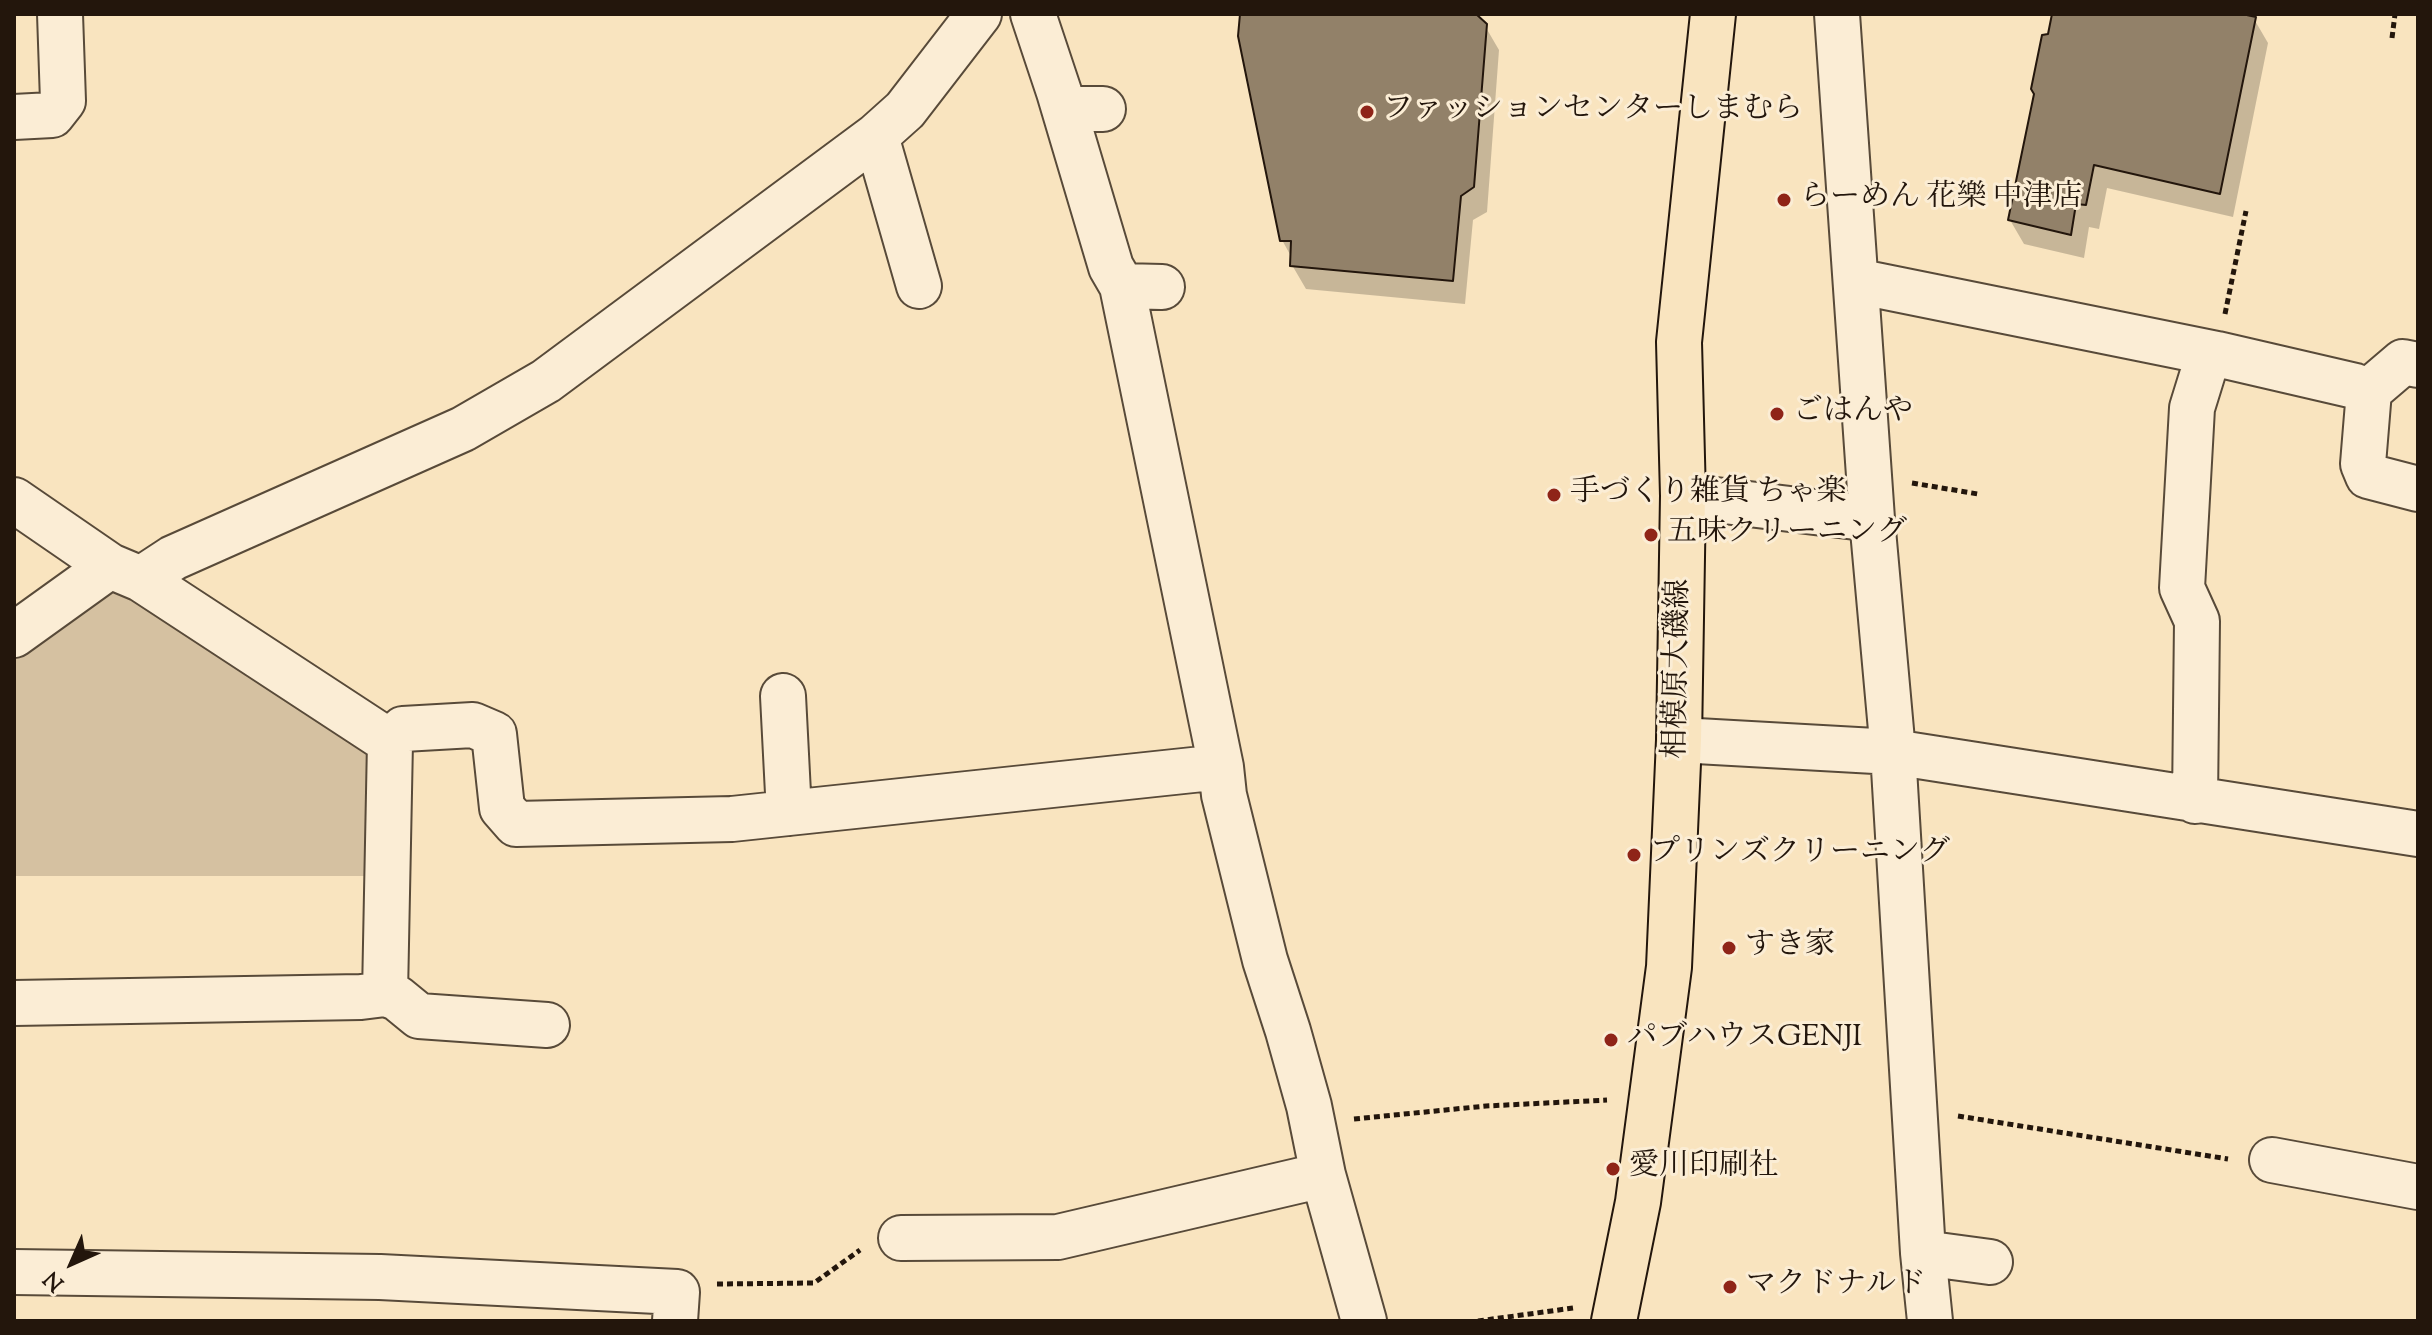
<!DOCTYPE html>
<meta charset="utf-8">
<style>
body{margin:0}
#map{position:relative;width:2432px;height:1335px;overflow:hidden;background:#f9e4bf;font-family:"Sorts Mill Goudy",serif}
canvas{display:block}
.frame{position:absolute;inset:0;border:16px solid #23160c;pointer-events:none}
.north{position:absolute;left:32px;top:1223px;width:80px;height:80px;-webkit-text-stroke:6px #fbedd5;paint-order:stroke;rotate:225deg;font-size:22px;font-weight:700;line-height:32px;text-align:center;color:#23160c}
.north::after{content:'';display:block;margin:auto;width:28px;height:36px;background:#23160c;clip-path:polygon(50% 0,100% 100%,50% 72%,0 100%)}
</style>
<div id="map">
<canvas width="2432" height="1335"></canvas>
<div class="frame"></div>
<div class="north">N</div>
</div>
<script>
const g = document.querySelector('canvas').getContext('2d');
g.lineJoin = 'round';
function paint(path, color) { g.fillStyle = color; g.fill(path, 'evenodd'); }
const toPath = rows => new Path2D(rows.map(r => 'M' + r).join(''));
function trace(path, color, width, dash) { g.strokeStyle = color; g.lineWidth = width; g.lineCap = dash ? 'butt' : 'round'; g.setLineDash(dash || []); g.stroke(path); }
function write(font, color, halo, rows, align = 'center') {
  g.font = font + ' "Sorts Mill Goudy","Noto Serif JP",serif'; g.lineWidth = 6; g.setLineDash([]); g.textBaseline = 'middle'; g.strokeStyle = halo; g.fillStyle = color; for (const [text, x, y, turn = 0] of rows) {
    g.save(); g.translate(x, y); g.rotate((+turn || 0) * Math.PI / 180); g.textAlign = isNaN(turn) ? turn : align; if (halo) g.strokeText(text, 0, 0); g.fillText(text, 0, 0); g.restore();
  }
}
const green = toPath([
 [121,582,372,751,372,876,14,876,14,659]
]);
const shadow = toPath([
 [1242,14,1473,14,1485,26,1499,50,1487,212,1473,220,1465,304,1306,289,1292,265,1292,258,1282,240],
 [2054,14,2233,14,2254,19,2268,43,2233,217,2107,188,2099,229,2089,227,2084,258,2024,244,2010,220]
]);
const building = toPath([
 [1240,14,1476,14,1487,24,1474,187,1461,196,1453,281,1290,266,1291,241,1280,241,1238,36,1240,14],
 [2052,14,2242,14,2256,17,2220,194,2094,165,2086,205,2076,204,2071,235,2008,220,2034,94,2031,89,2042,35,2048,34,2052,14]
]);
const path = toPath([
 [2392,38,2395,14],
 [2225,314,2246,211],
 [1912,483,1978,494],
 [1958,1116,2228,1159],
 [1354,1119,1486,1106,1607,1100],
 [717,1284,814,1283,860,1250],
 [1478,1321,1573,1308]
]);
const minor = toPath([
 [1033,14,1059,92,1111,267,1122,286,1221,767,1224,795,1265,960,1288,1031,1309,1106,1323,1175,1364,1321],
 [1837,14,1872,519,1893,752,1923,1253,1930,1321],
 [1064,109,1103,109],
 [14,117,52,115,63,101,60,14],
 [876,136,919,286],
 [1856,281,2217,354,2355,386,2369,391,2363,464,2368,476,2418,489],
 [1122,286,1162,287],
 [2369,391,2403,362,2418,365],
 [1683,496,1872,519],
 [14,500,110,566],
 [14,635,110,566,141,579,173,558,463,429,546,381,876,136,905,110,979,14],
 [783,696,789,813],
 [1679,740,1893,752,2418,834],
 [390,742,403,729,473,725,494,734,502,808,516,824,732,819,1221,767],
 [2195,801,2197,621,2182,588,2192,408,2209,353],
 [385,994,397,998,419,1016,547,1025],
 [14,1003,361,997,385,994,390,742,141,579],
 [2272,1160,2418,1187],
 [901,1238,1058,1237,1323,1175],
 [1923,1253,1990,1262],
 [14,1272,380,1277,677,1292,675,1321]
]);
const major = toPath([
 [1614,1321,1638,1202,1669,967,1679,740,1683,496,1679,342,1713,14]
]);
const markers = [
 [1367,112,8,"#8f2418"],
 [1784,200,8,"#8f2418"],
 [1777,414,8,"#8f2418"],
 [1554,495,8,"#8f2418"],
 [1651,535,8,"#8f2418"],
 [1634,855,8,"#8f2418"],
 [1729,948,8,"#8f2418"],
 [1611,1040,8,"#8f2418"],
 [1613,1169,8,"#8f2418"],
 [1730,1287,8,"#8f2418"]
];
const poiNames = [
 ["ファッションセンターしまむら",1383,112],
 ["らーめん 花樂 中津店",1800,200],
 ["ごはんや",1793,414],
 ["手づくり雑貨 ちゃ楽",1570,495],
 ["五味クリーニング",1667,535],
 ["プリンズクリーニング",1650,855],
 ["すき家",1745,948],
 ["パブハウスGENJI",1627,1040],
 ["愛川印刷社",1629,1169],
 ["マクドナルド",1746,1287]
];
const streetNames = [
 ["相模原大磯線",1680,669,-89]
];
paint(green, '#d5c1a1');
paint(shadow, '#0003');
paint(building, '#928169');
trace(building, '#23160c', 2);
trace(minor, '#584a39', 48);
trace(major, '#23160c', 48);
trace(path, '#23160c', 5, [6, 4]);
trace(minor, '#fbedd5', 44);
trace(major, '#f9e4bf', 44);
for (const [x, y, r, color] of markers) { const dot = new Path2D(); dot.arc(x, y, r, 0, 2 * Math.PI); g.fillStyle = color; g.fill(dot); trace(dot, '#fbedd5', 3); }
write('30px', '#23160c', '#fbedd5', poiNames, 'left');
write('30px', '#23160c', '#fbedd5', streetNames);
</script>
